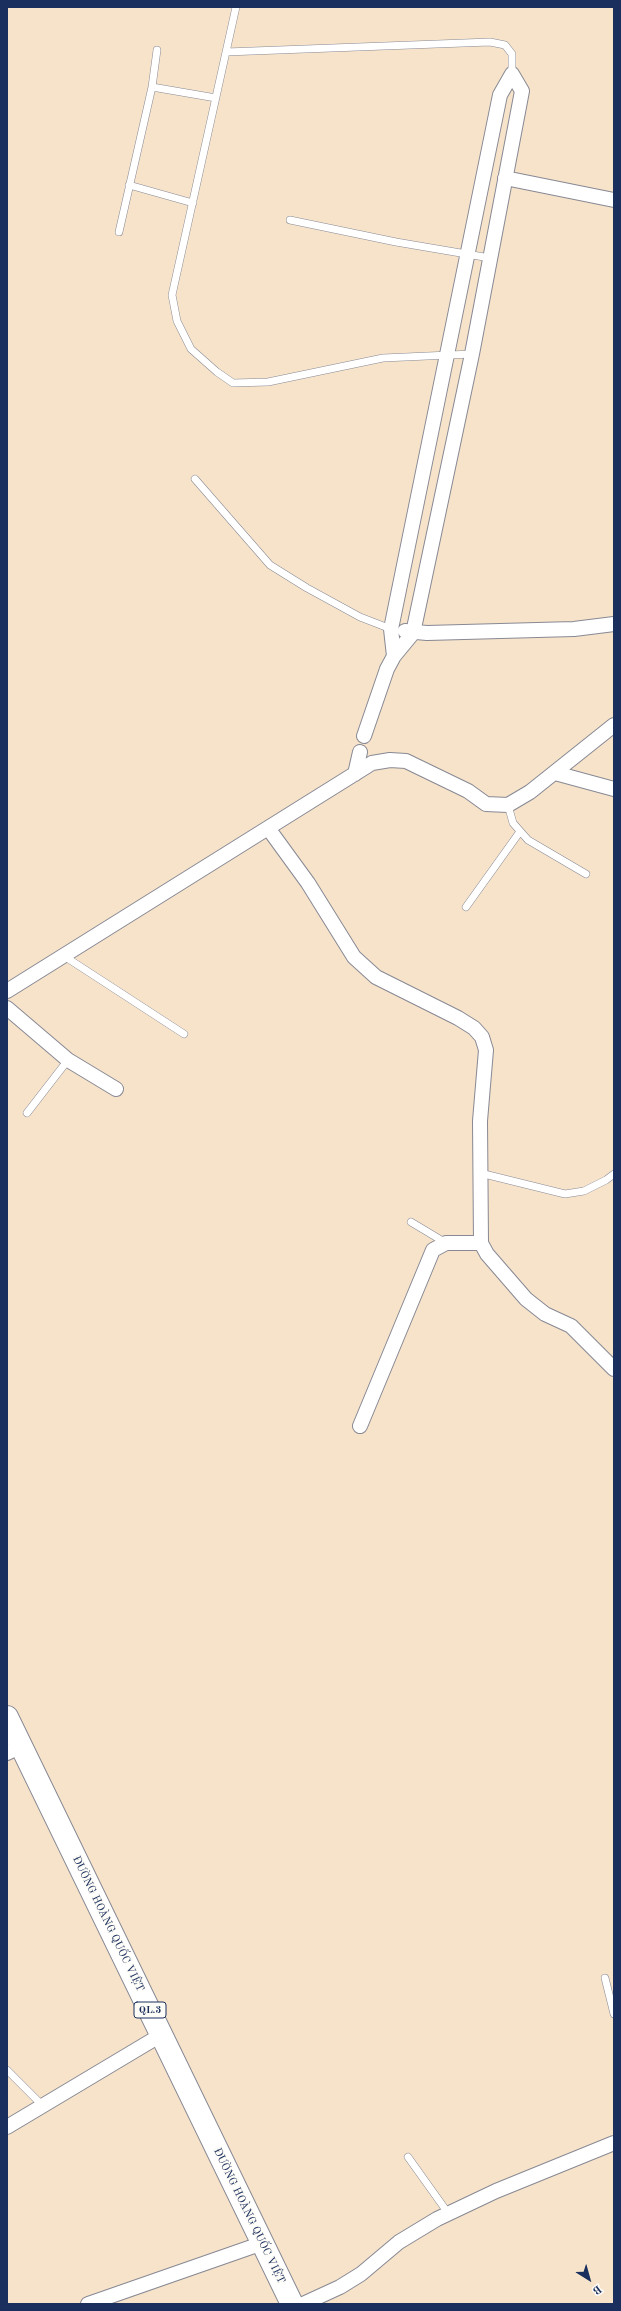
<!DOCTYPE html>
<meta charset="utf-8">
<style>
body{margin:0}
#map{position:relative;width:621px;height:2311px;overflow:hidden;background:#f6e3ca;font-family:"Old Standard TT",serif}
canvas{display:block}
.frame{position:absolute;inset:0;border:8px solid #1b2f5e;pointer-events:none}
.north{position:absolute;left:569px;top:2259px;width:40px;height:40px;-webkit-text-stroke:3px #fdfcf7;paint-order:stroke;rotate:143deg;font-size:11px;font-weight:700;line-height:16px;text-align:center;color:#1b2f5e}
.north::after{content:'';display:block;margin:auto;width:14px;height:18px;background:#1b2f5e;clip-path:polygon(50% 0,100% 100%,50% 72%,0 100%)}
</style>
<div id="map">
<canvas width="621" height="2311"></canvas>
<div class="frame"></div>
<div class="north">B</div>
</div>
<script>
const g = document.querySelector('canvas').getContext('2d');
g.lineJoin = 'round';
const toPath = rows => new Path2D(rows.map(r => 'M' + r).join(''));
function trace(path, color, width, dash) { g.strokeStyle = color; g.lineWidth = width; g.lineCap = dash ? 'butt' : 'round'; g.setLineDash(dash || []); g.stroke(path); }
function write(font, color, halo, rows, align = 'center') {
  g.font = font + ' "Old Standard TT",serif'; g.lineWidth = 3; g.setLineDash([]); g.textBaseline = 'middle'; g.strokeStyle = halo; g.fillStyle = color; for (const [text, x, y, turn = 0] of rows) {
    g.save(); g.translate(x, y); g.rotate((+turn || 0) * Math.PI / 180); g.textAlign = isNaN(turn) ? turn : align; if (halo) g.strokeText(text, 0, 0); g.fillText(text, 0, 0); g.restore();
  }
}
const service = toPath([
 [236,7,172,295,177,321,191,349,217,372,233,383,268,382,383,358,472,354],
 [226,52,490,42,505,45,512,54,512,74],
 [152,87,216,98],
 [129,185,193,203],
 [290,220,396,242,490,258],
 [119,232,152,87,157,50],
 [195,479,270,565,307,588,360,617,391,629],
 [508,805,513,823,528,840,586,874],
 [466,907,519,833],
 [64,956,184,1034],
 [27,1113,68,1060],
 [480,1173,565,1194,584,1191,606,1180,614,1174],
 [411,1222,446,1243],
 [605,1978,614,2014],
 [7,2070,42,2105],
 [408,2157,448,2213]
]);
const minor = toPath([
 [512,74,522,91,472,354,413,633,394,656,391,629,500,95,512,74],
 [505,178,614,200],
 [405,631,427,633,574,629,614,624],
 [364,736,387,669,394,656],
 [555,773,614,789],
 [355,774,360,752],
 [268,828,308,883,354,957,376,977,458,1018,474,1028,482,1037,486,1050,480,1121,481,1243,487,1254,526,1299,545,1314,571,1326,614,1369],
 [7,991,372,763,390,760,406,761,468,791,486,804,508,805,530,792,614,725],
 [7,1008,68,1060,116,1089],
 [360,1426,433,1250,446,1243,481,1243],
 [7,1753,21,1746],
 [7,2127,161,2035],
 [88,2304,263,2243],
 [303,2304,340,2287,361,2274,399,2242,437,2219,496,2191,614,2143]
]);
const trunk = toPath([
 [7,1717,292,2304]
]);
const shields = [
 [150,2010,32]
];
const shieldNames = [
 ["QL.3",150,2010]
];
const streetNames = [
 ["ĐƯỜNG HOÀNG QUỐC VIỆT",108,1924,64],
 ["ĐƯỜNG HOÀNG QUỐC VIỆT",249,2216,64]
];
trace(service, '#888994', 8);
trace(minor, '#888994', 16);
trace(trunk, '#888994', 24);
trace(service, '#fff', 7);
trace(minor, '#fff', 14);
trace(trunk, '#fff', 22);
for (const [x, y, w] of shields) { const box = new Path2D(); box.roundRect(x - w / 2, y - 8, w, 16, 3); g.fillStyle = '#fdfcf7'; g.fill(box); trace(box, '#1b2f5e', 1); }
write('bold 10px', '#1b2f5e', null, shieldNames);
write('11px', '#1b2f5e', '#fdfcf7', streetNames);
</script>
